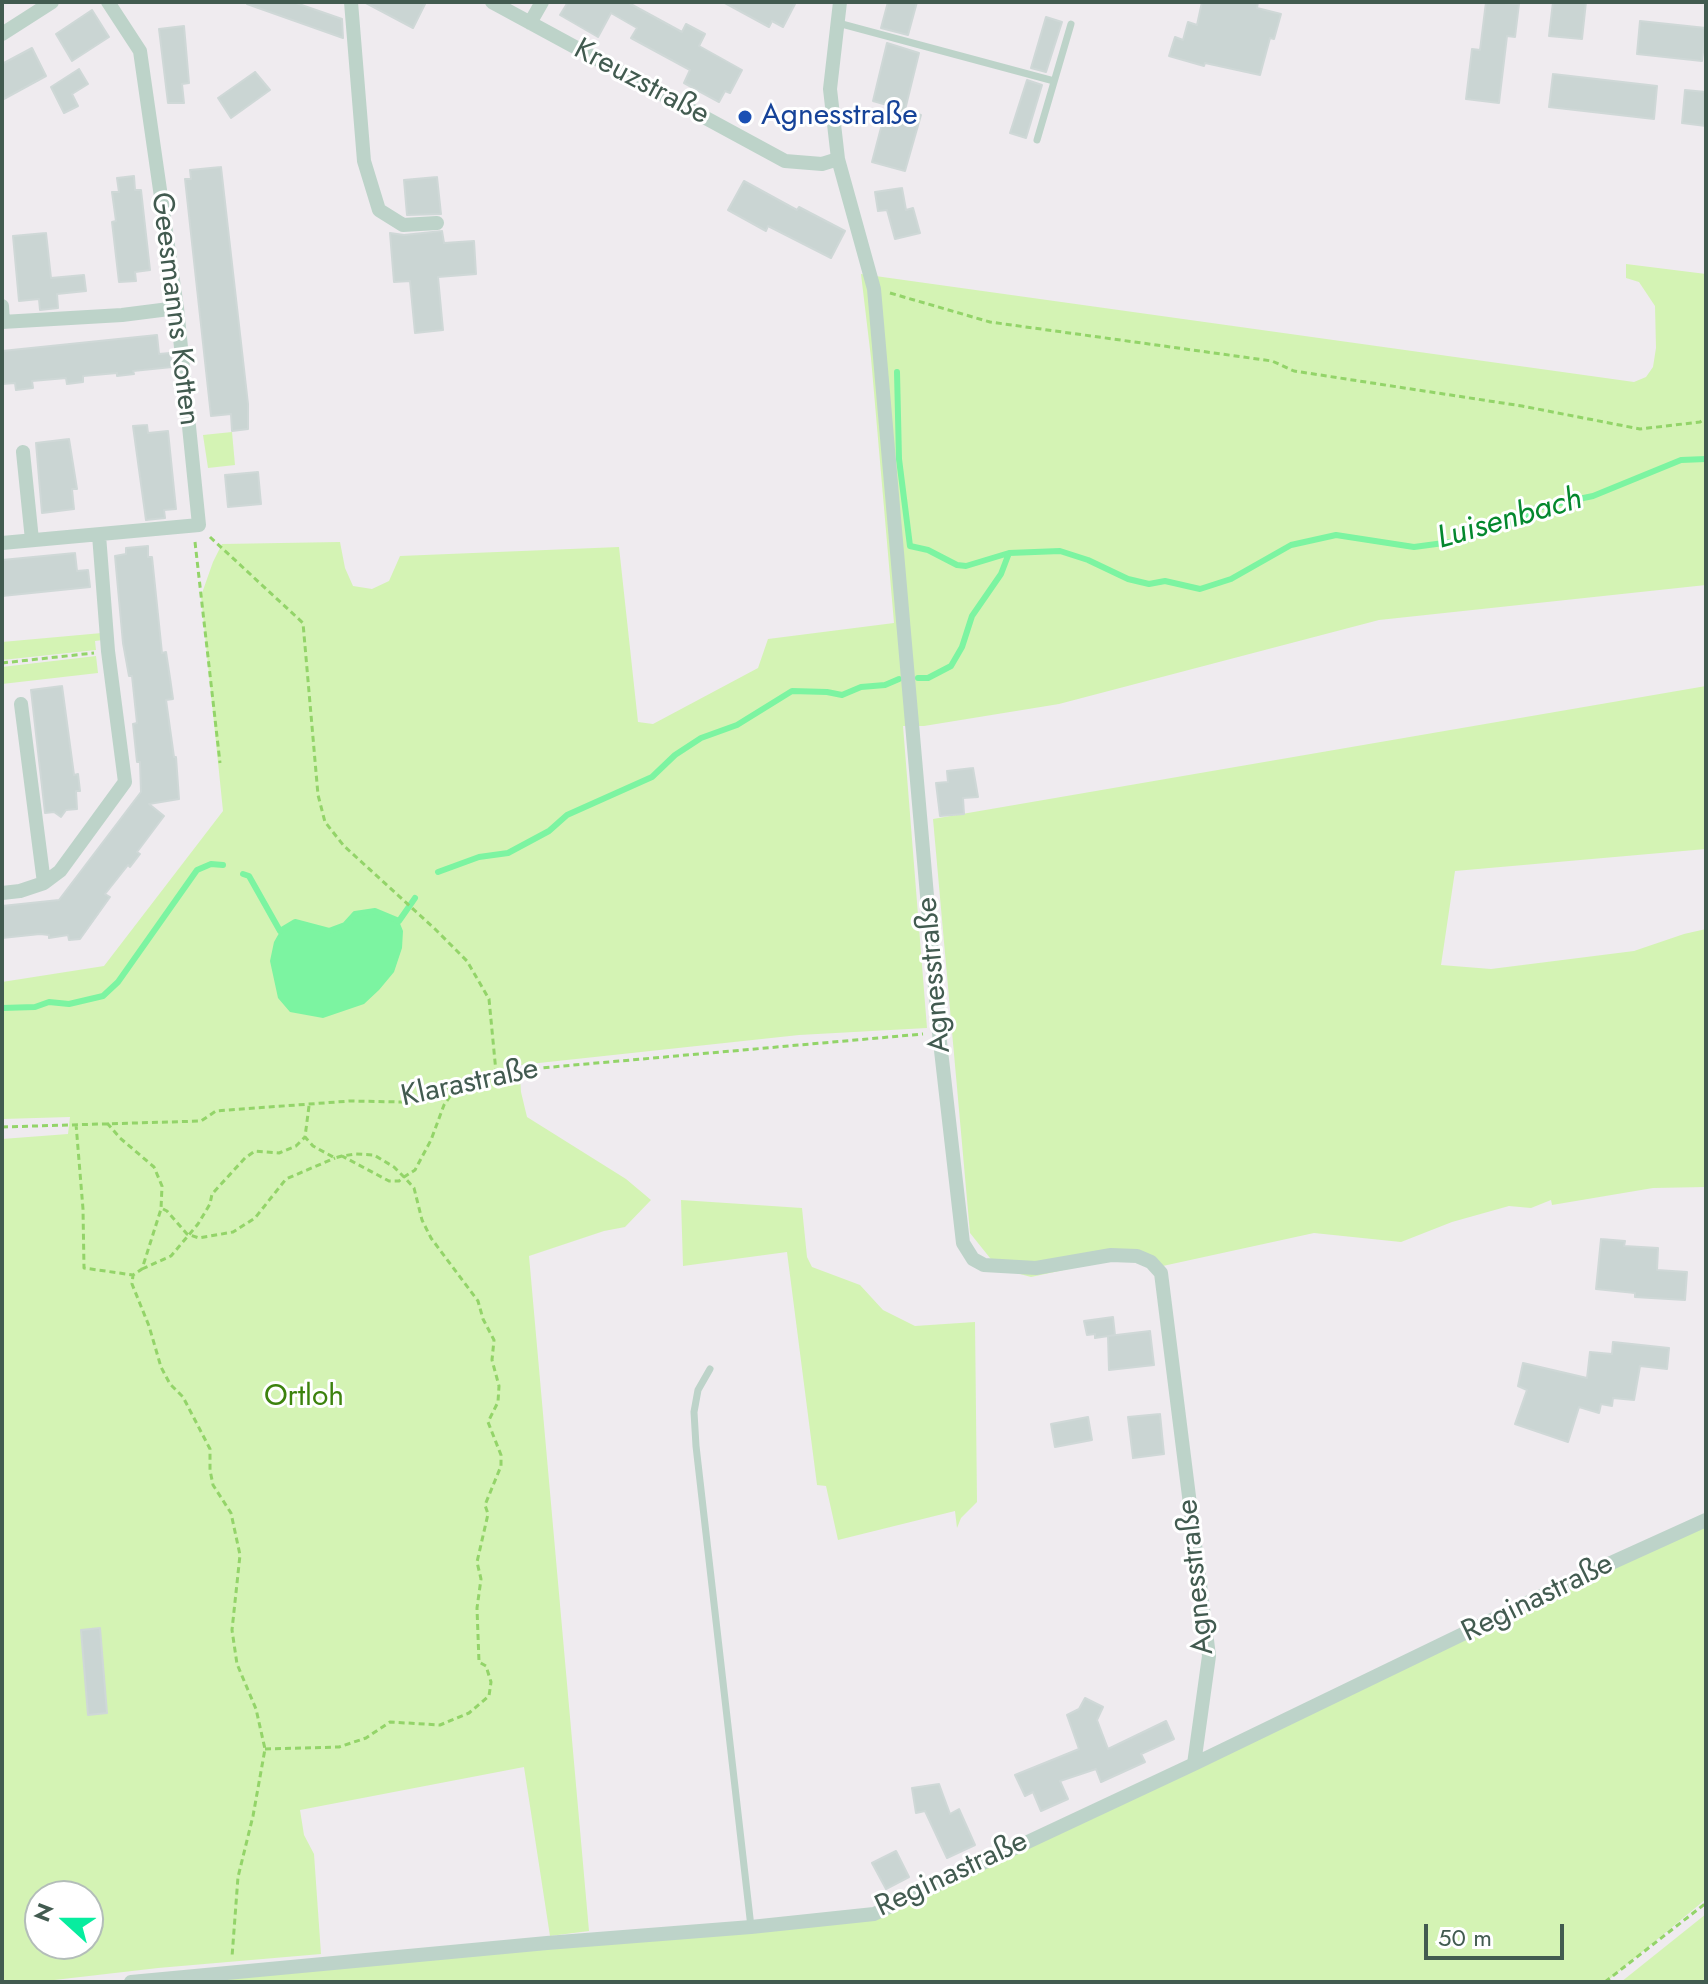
<!DOCTYPE html>
<meta charset="utf-8">
<style>
body{margin:0}
#map{position:relative;width:1708px;height:1984px;overflow:hidden;background:#efebef;font-family:Jost,sans-serif}
canvas{display:block}
.frame{position:absolute;inset:0;border:4px solid #425b50;pointer-events:none}
.north{position:absolute;left:24px;top:1880px;width:80px;height:80px;box-sizing:border-box;background:#fff;border:2px solid #b3bdb9;border-radius:50%;rotate:291deg;font-size:22px;font-weight:700;line-height:32px;text-align:center;color:#425b50}
.north::after{content:'';display:block;margin:auto;width:28px;height:36px;background:#07ed9f;clip-path:polygon(50% 0,100% 100%,50% 72%,0 100%)}
.scale{position:absolute;left:1424px;top:1924px;width:140px;height:36px;box-sizing:border-box;border:4px solid #425b50;border-top:0;padding-left:10px;font-size:24px;line-height:28px;white-space:nowrap;color:#425b50;-webkit-text-stroke:6px #fff;paint-order:stroke}
</style>
<div id="map">
<canvas width="1708" height="1984"></canvas>
<div class="frame"></div>
<div class="north">N</div>
<div class="scale">50 m</div>
</div>
<script>
const g = document.querySelector('canvas').getContext('2d');
g.lineJoin = 'round';
function paint(path, color) { g.fillStyle = color; g.fill(path, 'evenodd'); }
const toPath = rows => new Path2D(rows.map(r => 'M' + r).join(''));
function trace(path, color, width, dash) { g.strokeStyle = color; g.lineWidth = width; g.lineCap = dash ? 'butt' : 'round'; g.setLineDash(dash || []); g.stroke(path); }
function write(font, color, halo, rows, align = 'center') {
  g.font = font + ' Jost,sans-serif'; g.lineWidth = 6; g.setLineDash([]); g.textBaseline = 'middle'; g.strokeStyle = halo; g.fillStyle = color; for (const [text, x, y, turn = 0] of rows) {
    g.save(); g.translate(x, y); g.rotate((+turn || 0) * Math.PI / 180); g.textAlign = isNaN(turn) ? turn : align; if (halo) g.strokeText(text, 0, 0); g.fillText(text, 0, 0); g.restore();
  }
}
const green = toPath([
 [1626,264,1706,274,1706,585,1379,620,1059,704,924,726,903,726,927,1028,799,1035,511,1066,520,1077,521,1092,527,1117,626,1179,651,1200,625,1227,604,1231,529,1256,589,1931,550,1936,524,1767,300,1810,304,1835,314,1854,321,1954,158,1968,37,1982,2,1982,2,1139,68,1134,70,1117,2,1119,2,982,104,966,223,811,201,596,213,562,222,544,340,542,345,568,353,586,372,589,389,581,400,556,619,547,638,722,653,724,758,668,768,639,894,623,871,358,861,274,1634,382,1646,377,1653,367,1656,348,1655,306,1639,282,1626,278],
 [40,1896,88,1896,88,1944,40,1944],
 [232,432,235,465,208,468,203,435],
 [102,633,103,640,95,641,96,650,2,660,2,642],
 [96,656,98,673,2,684,2,667],
 [1706,686,1706,849,1455,871,1441,965,1491,969,1634,951,1684,934,1706,929,1706,1187,1653,1188,1552,1205,1551,1200,1531,1208,1509,1206,1452,1222,1401,1242,1314,1233,1149,1269,1144,1253,1031,1277,998,1268,970,1233,933,819],
 [681,1200,802,1208,807,1257,812,1267,860,1285,883,1310,915,1326,975,1322,977,1502,961,1518,957,1528,955,1511,838,1540,826,1486,817,1485,787,1252,683,1266],
 [1706,1525,1706,1899,1606,1982,178,1982,875,1917],
 [1706,1914,1706,1982,1621,1982]
]);
const water = toPath([
 [375,911,399,921,403,931,402,948,394,972,379,990,364,1004,323,1018,290,1012,278,998,270,961,274,942,282,928,295,922,329,931,345,925,355,914]
]);
const stream = toPath([
 [897,372,899,459,910,546,928,550,957,565,966,566,1009,553],
 [918,678,928,678,951,666,962,647,972,616,1001,574,1009,553,1060,551,1088,560,1128,579,1149,584,1165,581,1200,589,1231,579,1291,545,1336,535,1414,547,1466,540,1488,529,1513,524,1536,508,1593,496,1681,460,1706,459],
 [438,872,479,857,508,853,549,831,567,815,652,777,675,755,701,738,737,725,792,691,827,692,842,695,861,687,885,685,899,679],
 [243,874,249,876,280,931,295,922,329,931,345,925,355,914,375,911,399,921,415,898],
 [2,1008,35,1007,49,1002,69,1004,103,996,118,982,197,870,211,864,223,865]
]);
const building = toPath([
 [247,2,293,2,342,19,343,38,247,4,247,2],
 [364,2,426,2,413,28,364,2],
 [568,2,627,2,682,32,686,24,705,34,699,46,742,70,730,93,725,91,719,102,684,83,690,70,631,38,637,28,611,13,598,37,560,15,568,2],
 [723,2,796,2,783,27,772,21,769,27,723,2],
 [888,2,917,2,908,35,881,28,888,2],
 [1202,2,1258,2,1257,8,1281,14,1274,39,1270,38,1260,75,1205,63,1204,66,1169,56,1175,37,1183,40,1188,22,1197,25,1202,2],
 [1486,2,1519,4,1515,37,1507,36,1499,103,1466,99,1472,49,1480,50,1486,2],
 [1553,2,1586,2,1582,39,1549,36,1553,2],
 [92,10,109,37,72,61,56,34,92,10],
 [1046,17,1062,22,1046,72,1031,68,1046,17],
 [1640,21,1706,28,1702,61,1637,54,1640,21],
 [184,26,189,83,182,84,184,103,168,103,159,29,184,26],
 [887,43,919,53,905,110,921,115,905,171,872,162,887,105,873,101,887,43],
 [32,48,46,76,2,100,2,64,32,48],
 [79,69,88,84,72,94,78,106,64,113,51,87,79,69],
 [255,72,270,90,231,118,218,98,255,72],
 [1553,74,1657,86,1654,119,1549,107,1553,74],
 [1027,80,1042,85,1026,138,1010,133,1027,80],
 [1685,90,1706,92,1706,126,1682,123,1685,90],
 [221,167,248,404,248,429,232,431,231,414,211,416,185,179,191,179,190,170,221,167],
 [134,176,135,190,141,190,150,270,135,272,136,281,119,282,112,222,116,221,112,192,119,192,117,178,134,176],
 [437,177,441,214,407,215,404,180,437,177],
 [744,181,797,210,799,207,845,231,831,258,768,226,766,231,728,210,744,181],
 [902,188,906,210,913,208,920,233,895,239,887,210,878,211,875,192,902,188],
 [442,231,444,243,474,241,476,274,438,277,443,330,415,333,410,281,394,282,390,233,404,235,442,231],
 [46,233,51,278,84,275,86,291,57,294,58,308,40,310,39,299,19,301,13,236,46,233],
 [157,335,159,354,170,353,172,367,133,371,134,374,117,376,117,373,83,376,83,382,67,384,66,378,32,381,33,388,16,390,15,383,2,384,2,351,157,335],
 [147,425,148,433,168,431,176,509,164,510,165,518,146,520,133,426,147,425],
 [69,439,77,489,72,489,74,509,42,513,36,443,69,439],
 [258,472,261,504,228,507,225,475,258,472],
 [148,546,148,557,152,557,162,653,166,652,170,678,173,699,166,700,174,757,176,757,179,799,149,804,164,816,137,852,140,854,130,867,128,865,105,894,110,897,80,939,69,940,68,935,49,938,49,935,40,934,2,938,2,906,59,900,141,792,140,762,137,762,133,724,137,723,132,676,129,676,123,643,115,556,126,554,126,548,148,546],
 [75,553,77,571,88,570,90,587,2,596,2,560,75,553],
 [62,686,74,775,78,774,80,791,76,791,77,809,66,810,61,817,54,812,45,813,31,690,62,686],
 [973,768,978,797,963,798,964,814,940,816,936,783,948,782,947,771,973,768],
 [1601,1239,1625,1241,1624,1246,1658,1248,1657,1270,1687,1272,1685,1300,1635,1297,1635,1293,1596,1289,1601,1239],
 [1113,1317,1115,1335,1095,1338,1095,1334,1087,1335,1084,1321,1113,1317],
 [1150,1331,1154,1365,1109,1370,1108,1336,1150,1331],
 [1613,1342,1669,1348,1667,1369,1640,1366,1634,1400,1613,1398,1612,1406,1601,1404,1599,1413,1579,1407,1568,1442,1515,1424,1527,1390,1518,1386,1523,1363,1587,1378,1590,1352,1612,1354,1613,1342],
 [1160,1414,1164,1454,1133,1458,1128,1417,1160,1414],
 [1088,1417,1092,1440,1055,1447,1051,1424,1088,1417],
 [100,1628,107,1713,88,1715,81,1630,100,1628],
 [1085,1698,1103,1707,1097,1720,1108,1749,1166,1721,1174,1739,1141,1754,1145,1762,1101,1782,1096,1769,1060,1781,1068,1799,1041,1811,1033,1792,1025,1796,1015,1775,1079,1749,1067,1715,1079,1709,1085,1698],
 [939,1784,950,1814,959,1809,975,1845,947,1858,925,1811,916,1813,912,1788,939,1784],
 [896,1851,909,1877,886,1889,872,1863,896,1851]
]);
const path = toPath([
 [890,293,990,322,1272,361,1294,371,1522,406,1640,429,1700,422,1706,418],
 [210,537,303,623,318,795,325,822,344,846,435,929,467,961,489,999,496,1072],
 [195,542,220,763],
 [2,663,94,653],
 [309,1106,305,1137,313,1146,335,1158,342,1156,356,1154,374,1155,394,1167,404,1177,399,1181,389,1181,342,1156],
 [107,1123,120,1138,154,1167,162,1186,161,1209,142,1269,133,1275,132,1284,149,1326,161,1367,170,1384,183,1397,210,1449,210,1470,213,1485,231,1513,240,1555,232,1630,237,1664,256,1709,265,1749,253,1816,238,1877,232,1957],
 [76,1124,83,1209,84,1268,133,1275],
 [2,1127,201,1121,216,1111,350,1101,405,1102,496,1072,923,1034],
 [163,1209,167,1211,187,1234,199,1238,233,1232,255,1218,286,1179,335,1158],
 [142,1269,171,1256,198,1224,210,1204,212,1194,245,1158,255,1151,279,1153,296,1146,305,1137],
 [265,1749,339,1747,366,1738,390,1722,440,1725,469,1713,489,1696,491,1682,486,1666,479,1662,477,1608,481,1579,477,1562,488,1514,485,1505,501,1466,501,1455,488,1422,498,1402,499,1386,492,1360,494,1340,483,1319,478,1301,431,1238,422,1220,414,1188,404,1177,415,1170,431,1140,444,1105,459,1083],
 [1605,1982,1706,1903]
]);
const lane = toPath([
 [838,23,1054,81],
 [1037,140,1071,24],
 [710,1369,698,1390,694,1412,696,1446,751,1927]
]);
const street = toPath([
 [351,2,364,161,379,210,403,225,437,223],
 [492,2,785,161,822,164,838,159],
 [840,2,830,89,838,159,874,289,939,1033,963,1243,973,1259,984,1265,1036,1268,1111,1255,1137,1256,1151,1262,1161,1273,1209,1656,1194,1764],
 [530,23,542,2],
 [2,34,52,2],
 [2,306,3,322],
 [2,322,122,315,177,308],
 [23,452,32,540],
 [2,543,199,525,177,308,140,51,108,2],
 [21,704,44,883],
 [2,893,20,891,44,883,60,871,125,782,108,651,99,535],
 [131,1982,547,1943,751,1927,874,1914,1194,1764,1589,1573,1706,1520]
]);
const markers = [
 [745,117,8,"#1a4fb4"]
];
const streetNames = [
 ["Kreuzstraße",641,83,28],
 ["Geesmanns Kotten",174,309,83],
 ["Agnesstraße",935,975,-95],
 ["Klarastraße",470,1084,-12],
 ["Agnesstraße",1197,1577,-96],
 ["Reginastraße",1538,1599,-26],
 ["Reginastraße",952,1875,-25]
];
const transitNames = [
 ["Agnesstraße",761,117]
];
const parkNames = [
 ["Ortloh",304,1398]
];
const waterNames = [
 ["Luisenbach",1510,520,-16]
];
paint(green, '#d4f3b4');
paint(water, '#7cf4a1');
trace(stream, '#7cf4a1', 6);
paint(building, '#cad5d3');
trace(building, '#cfd8d7', 2);
trace(path, '#93d469', 3, [6, 4]);
trace(lane, '#bdd3c9', 7);
trace(street, '#bdd3c9', 14);
for (const [x, y, r, color] of markers) { const dot = new Path2D(); dot.arc(x, y, r, 0, 2 * Math.PI); g.fillStyle = color; g.fill(dot); trace(dot, '#fff', 3); }
write('30px', '#425b50', '#fff', streetNames);
write('30px', '#164399', '#fff', transitNames, 'left');
write('30px', '#3c820d', '#fff', parkNames);
write('italic 32px', '#04882d', '#fff', waterNames);
</script>
